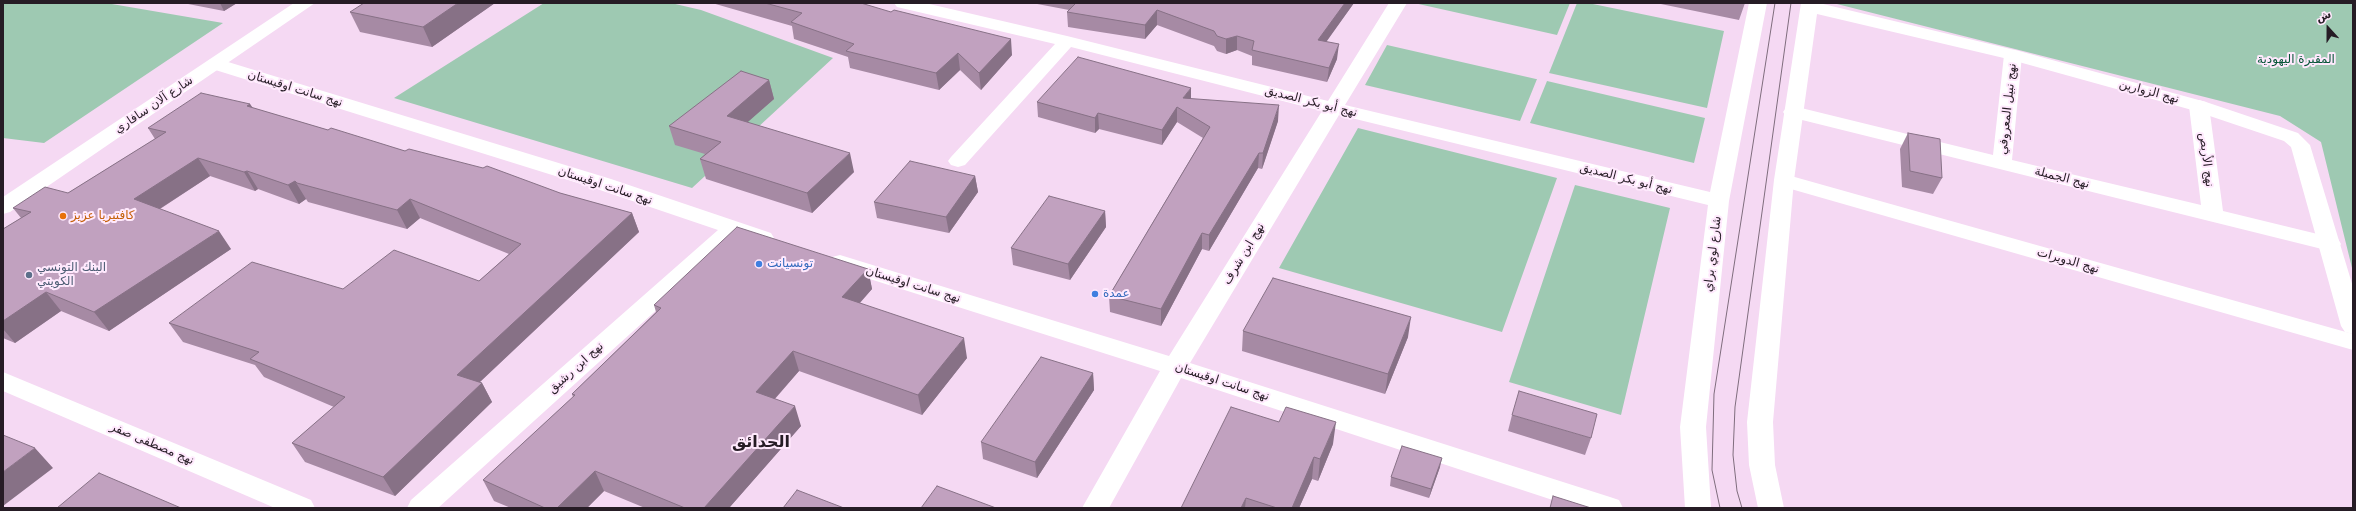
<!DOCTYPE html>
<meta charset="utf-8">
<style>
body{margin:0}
#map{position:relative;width:2356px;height:511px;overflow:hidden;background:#f5d9f3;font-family:"DejaVu Sans","Noto Sans Arabic",sans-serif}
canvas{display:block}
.frame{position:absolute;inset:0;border:4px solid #261c25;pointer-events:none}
.north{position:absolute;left:2308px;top:8px;width:40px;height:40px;-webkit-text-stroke:3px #ffe9fd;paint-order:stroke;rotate:339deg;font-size:11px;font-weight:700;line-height:16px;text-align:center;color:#261c25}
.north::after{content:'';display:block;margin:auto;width:14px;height:18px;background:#261c25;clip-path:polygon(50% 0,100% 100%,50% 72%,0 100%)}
</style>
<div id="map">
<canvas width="2356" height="511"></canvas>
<div class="frame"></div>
<div class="north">ش</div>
</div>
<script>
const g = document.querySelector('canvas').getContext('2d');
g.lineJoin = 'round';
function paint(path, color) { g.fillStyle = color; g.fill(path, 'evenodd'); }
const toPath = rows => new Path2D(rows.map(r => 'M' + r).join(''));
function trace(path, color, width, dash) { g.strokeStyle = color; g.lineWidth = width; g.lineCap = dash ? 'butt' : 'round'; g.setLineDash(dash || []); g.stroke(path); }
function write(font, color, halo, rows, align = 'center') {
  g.font = font + ' "DejaVu Sans","Noto Sans Arabic",sans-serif'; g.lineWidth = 4; g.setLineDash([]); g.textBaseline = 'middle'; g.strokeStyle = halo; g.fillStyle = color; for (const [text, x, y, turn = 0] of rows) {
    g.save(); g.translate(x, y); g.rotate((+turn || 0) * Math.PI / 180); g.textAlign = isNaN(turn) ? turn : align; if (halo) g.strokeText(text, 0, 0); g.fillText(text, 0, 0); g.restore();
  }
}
const green = toPath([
 [3,3,106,3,223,23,44,143,3,138],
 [544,3,671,3,701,10,833,58,692,188,394,98],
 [1414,3,1570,3,1557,35],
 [1577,3,1588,3,1724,31,1707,108,1549,73],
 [1833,3,2353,3,2353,272,2321,142,2280,116],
 [1387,45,1536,79,1537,79,1520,121,1365,85],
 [1547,81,1705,118,1694,163,1530,123],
 [1358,128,1557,178,1502,332,1279,268],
 [1575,185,1670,208,1621,415,1509,382]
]);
const pedestrian = toPath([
 [2013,50,2019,51,2022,55,2012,160,2201,205,2189,106,2192,102,2199,100,2206,102,2209,106,2223,211,2338,239,2341,244,2338,249,2330,251,1786,116,1783,112,1786,108,1793,106,1993,155,2004,55,2007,51,2013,50],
 [1784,174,2353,334,2353,350,1777,185,1774,180,1777,175,1784,174]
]);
const minor = toPath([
 [894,3,925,3,1067,36,1328,101,1389,3,1407,3,1345,105,1710,192,1749,3,1767,3,1729,201,1706,427,1711,508,1685,508,1680,427,1708,205,1339,115,1190,363,1610,497,1619,500,1623,508,1577,508,1181,378,1109,508,1082,508,1160,371,832,267,829,262,832,257,840,255,1169,356,1322,111,1071,47,965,165,958,167,951,165,948,161,951,157,1055,44,897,7,894,3],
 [1801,3,1819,3,2019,51,2206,102,2298,133,2310,145,2353,287,2353,334,2345,332,2341,326,2291,147,2284,141,2192,110,2008,59,1817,14,1794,180,1773,422,1775,465,1784,508,1758,508,1749,465,1747,422,1774,180,1801,3],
 [215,58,611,179,771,233,774,238,771,243,763,245,737,237,438,508,407,508,411,500,718,230,597,189,209,68,206,64,209,60,215,58],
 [3,372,311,500,315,508,275,508,3,391,3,372]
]);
const tertiary = toPath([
 [294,3,315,3,10,212,3,214,3,197,294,3]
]);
const tram = toPath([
 [1720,508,1712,470,1714,394,1775,3],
 [1742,508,1737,491,1733,455,1735,407,1791,3]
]);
const wall = toPath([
 [183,3,237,3,224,11],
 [495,3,432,47,360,32,350,12],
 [712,3,861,3,1012,55,981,90,960,70,939,90,850,68,848,57,794,39,792,26],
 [1032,3,1354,3,1326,41,1337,59,1327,82,1252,65,1252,56,1237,50,1226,54,1217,51,1214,46,1157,25,1145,39,1068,27,1067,12,1069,10],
 [1656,3,1745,3,1739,20],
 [769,80,774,99,747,122,854,172,812,213,706,179,700,159,705,154,675,145,669,126],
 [1191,99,1278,121,1262,169,1258,168,1209,251,1202,249,1161,326,1110,312,1109,296,1203,138,1177,122,1162,145,1099,129,1095,133,1038,117,1037,102],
 [250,104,253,108,328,130,632,213,639,232,479,383,482,383,492,402,395,496,305,462,292,443,334,407,264,377,255,365,183,342,169,323,343,289,479,281,509,254,420,218,407,229,308,202,306,199,299,204,258,189,255,191,210,176,160,209,231,249,109,331,61,311,15,343,3,338,3,229,21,218,13,208,68,193,155,139,148,128],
 [1908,133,1942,178,1933,194,1902,187,1900,149],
 [975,176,978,192,949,233,877,218,874,202],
 [1105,211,1106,227,1070,280,1013,265,1011,248],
 [868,269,872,289,860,303,967,358,922,415,799,371,775,399,801,426,729,508,645,508,604,491,587,508,511,508,494,501,483,480,573,397,572,394,656,312,654,305],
 [1243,331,1408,337,1385,394,1242,351],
 [1093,373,1094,390,1037,478,983,459,981,442],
 [1512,415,1591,438,1585,455,1508,431],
 [1333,444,1318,481,1312,479,1299,508,1181,508],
 [1440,467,1429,498,1390,486,1391,477]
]);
const shadedWall = toPath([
 [220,3,237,3,224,11],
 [458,3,495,3,432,47,423,27],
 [1345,3,1354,3,1317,55,1318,40],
 [1157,10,1157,25,1145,39,1145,25],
 [1237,36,1237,50,1226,54,1226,39],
 [1011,39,1012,55,981,90,979,73],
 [1339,44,1337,59,1327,82,1329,68],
 [958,53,960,70,939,90,936,73],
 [769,80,774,99,732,136,727,116],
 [1191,88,1191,103,1183,98],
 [250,104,261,122,247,106],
 [1279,105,1278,121,1262,169,1263,153],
 [1177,107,1177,122,1162,145,1162,130],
 [1098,113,1099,129,1095,133,1095,118],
 [850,153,854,172,812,213,807,193],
 [1259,153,1258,168,1209,251,1209,235],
 [198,158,210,176,147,217,134,199],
 [247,171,258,189,255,191,244,172],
 [975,176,978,192,949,233,946,217],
 [295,181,306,199,299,204,288,185],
 [410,199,420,218,407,229,397,210],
 [1105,211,1106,227,1070,280,1068,264],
 [632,213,639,232,467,394,457,375],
 [219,231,231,249,109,331,94,312],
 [1202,233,1202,249,1161,326,1161,309],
 [868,269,872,289,847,317,842,297],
 [46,292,61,311,15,343,3,329,3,321],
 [1411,317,1408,337,1385,394,1388,374],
 [964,338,967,358,922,415,918,395],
 [793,351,799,371,763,412,756,392],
 [1093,373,1094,390,1037,478,1035,462],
 [482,383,492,402,395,496,383,477],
 [795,406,801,426,729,508,704,508],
 [1336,422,1333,444,1318,481,1320,459],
 [35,448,53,468,3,506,3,472],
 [1314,457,1312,479,1299,508,1292,508],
 [1442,458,1440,467,1429,498,1431,489],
 [595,471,604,491,587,508,557,508],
 [1246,498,1245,508,1241,508]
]);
const building = toPath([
 [364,3,458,3,423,27,350,12,364,3],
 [765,3,861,3,891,12,894,10,1011,39,979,73,958,53,936,73,846,51,854,44,791,22,802,13,765,3],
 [1076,3,1345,3,1318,40,1339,44,1329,68,1252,50,1254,41,1237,36,1226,39,1217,36,1214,31,1157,10,1145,25,1067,12,1076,3],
 [1078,57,1191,88,1183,98,1279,105,1263,153,1259,153,1209,235,1202,233,1161,309,1109,296,1210,127,1177,107,1162,130,1098,113,1095,118,1037,102,1078,57],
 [741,71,769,80,727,116,850,153,807,193,700,159,721,142,669,126,741,71],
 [201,93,250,104,247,106,328,130,331,128,405,151,409,149,483,168,487,166,560,193,632,213,457,375,482,383,383,477,292,443,345,397,250,359,259,352,169,323,252,262,343,289,394,250,479,281,521,244,410,199,397,210,297,183,295,181,288,185,247,171,244,172,198,158,134,199,219,231,94,312,46,292,3,321,3,229,31,212,13,208,45,187,68,193,166,132,148,128,201,93],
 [1908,133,1940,139,1942,178,1910,171,1908,133],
 [910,161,975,176,946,217,874,202,910,161],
 [1049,196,1105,211,1068,264,1011,248,1049,196],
 [737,227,868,269,842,297,964,338,918,395,793,351,756,392,795,406,704,508,685,508,595,471,557,508,545,508,483,480,575,395,572,394,661,308,654,305,737,227],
 [1273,278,1411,317,1388,374,1243,331,1273,278],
 [1041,357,1093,373,1035,462,981,442,1041,357],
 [1519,391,1597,414,1591,438,1512,415,1519,391],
 [1231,407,1279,422,1286,407,1336,422,1320,459,1314,457,1292,508,1277,508,1246,498,1241,508,1181,508,1231,407],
 [3,435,35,448,3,472,3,435],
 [1402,446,1442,458,1431,489,1391,477,1402,446],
 [99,473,181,508,57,508,99,473],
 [937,486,996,508,921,508,937,486],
 [797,490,844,508,783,508,797,490],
 [1553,496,1591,508,1550,508,1553,496]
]);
const markers = [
 [63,216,4,"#e8710a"],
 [759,264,4,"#3f7fe0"],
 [29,275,4,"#5c6f8a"],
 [1095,294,4,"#3f7fe0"]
];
const parkNames = [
 ["المقبرة اليهودية",2296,60]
];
const streetNames = [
 ["نهج سانت اوقيستان",295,89,17],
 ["نهج الزوارين",2149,92,15],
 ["نهج أبو بكر الصديق",1311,102,14],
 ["شارع آلان سافاري",154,105,-34],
 ["نهج نبيل المعروفي",2008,109,-84],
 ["نهج الأربص",2206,160,83],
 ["نهج الجميلة",2062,178,14],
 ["نهج أبو بكر الصديق",1626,179,14],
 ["نهج سانت اوقيستان",605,186,18],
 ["نهج ابن شرف",1244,254,-59],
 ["شارع لوي براي",1713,254,-83],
 ["نهج الدويرات",2068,261,16],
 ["نهج سانت اوقيستان",913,285,17],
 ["نهج ابن رشيق",576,368,-42],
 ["نهج سانت اوقيستان",1222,382,18],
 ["نهج مصطفى صفر",152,444,23]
];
const foodNames = [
 ["كافتيريا عزيز",71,216]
];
const shopNames = [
 ["تونسيانت",767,264],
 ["عمدة",1103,294]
];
const serviceNames = [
 ["البنك التونسي",37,268],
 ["الكويتي",37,282]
];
const districtNames = [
 ["الحدائق",761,443]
];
paint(green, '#9ec9b2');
paint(pedestrian, '#fff');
paint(minor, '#fff');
paint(tertiary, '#fff');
trace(tram, '#7f6d7d', 1);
paint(wall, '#a68aa4');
paint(shadedWall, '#877186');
paint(building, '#c1a1bf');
trace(building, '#877186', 1);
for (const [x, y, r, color] of markers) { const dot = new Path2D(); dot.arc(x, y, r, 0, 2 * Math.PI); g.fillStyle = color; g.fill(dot); trace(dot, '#ffe9fd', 1.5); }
write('12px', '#065537', '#ffe9fd', parkNames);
write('12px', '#261c25', '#ffe9fd', streetNames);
write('12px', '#c56008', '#ffe9fd', foodNames, 'left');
write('12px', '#366cbe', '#ffe9fd', shopNames, 'left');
write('12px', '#4e5e75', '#ffe9fd', serviceNames, 'left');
write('bold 16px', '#261c25', '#ffe9fd', districtNames);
</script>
